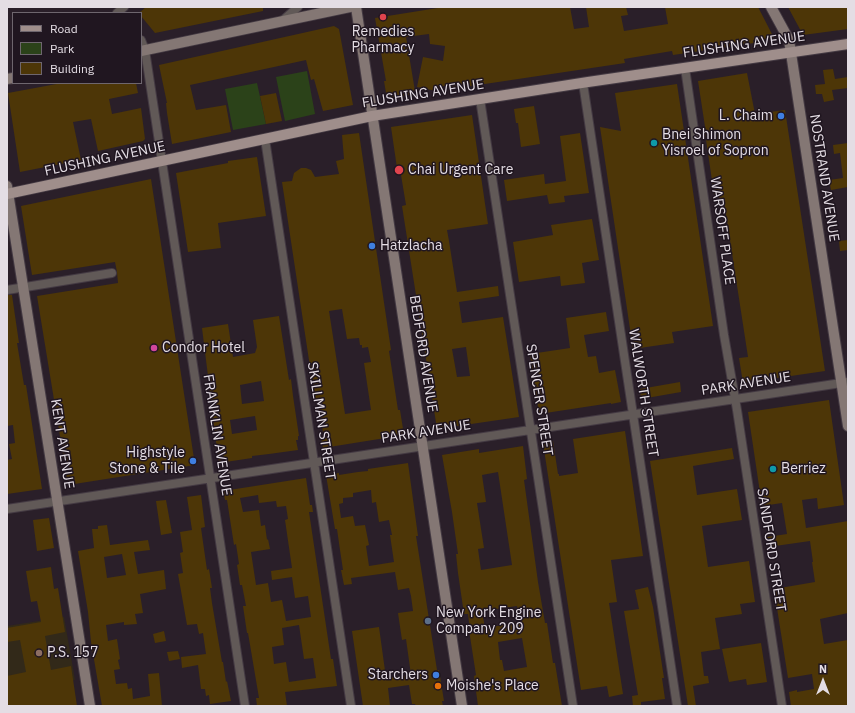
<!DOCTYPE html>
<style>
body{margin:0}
#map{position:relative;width:855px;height:713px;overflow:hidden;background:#2a1f29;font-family:"IBM Plex Sans",sans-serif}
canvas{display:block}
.frame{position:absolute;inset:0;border:8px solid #e4dde4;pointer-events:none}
.legend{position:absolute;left:12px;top:12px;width:130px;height:72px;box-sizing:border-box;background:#201620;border:1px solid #6e666e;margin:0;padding:5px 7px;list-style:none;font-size:12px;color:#e4dde4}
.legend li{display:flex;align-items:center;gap:8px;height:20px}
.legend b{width:20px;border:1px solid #6e666e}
.north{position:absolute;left:803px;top:661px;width:40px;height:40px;-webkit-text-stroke:3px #201620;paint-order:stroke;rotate:0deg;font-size:11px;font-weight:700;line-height:16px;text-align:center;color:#e4dde4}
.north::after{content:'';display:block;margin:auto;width:14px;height:18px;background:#e4dde4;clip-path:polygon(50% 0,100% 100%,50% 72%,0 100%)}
</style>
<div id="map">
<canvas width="855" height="713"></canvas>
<div class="frame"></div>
<ul class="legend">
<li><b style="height:5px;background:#9f8e8b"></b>Road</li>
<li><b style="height:11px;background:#2b4219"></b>Park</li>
<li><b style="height:11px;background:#4d3607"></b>Building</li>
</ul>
<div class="north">N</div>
</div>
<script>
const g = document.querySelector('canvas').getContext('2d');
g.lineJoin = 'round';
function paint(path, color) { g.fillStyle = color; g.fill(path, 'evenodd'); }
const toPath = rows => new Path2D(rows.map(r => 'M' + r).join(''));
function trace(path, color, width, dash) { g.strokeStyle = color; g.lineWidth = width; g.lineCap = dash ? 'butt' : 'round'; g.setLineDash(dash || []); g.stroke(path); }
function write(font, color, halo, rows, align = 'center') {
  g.font = font + ' "IBM Plex Sans",sans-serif'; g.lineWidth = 3; g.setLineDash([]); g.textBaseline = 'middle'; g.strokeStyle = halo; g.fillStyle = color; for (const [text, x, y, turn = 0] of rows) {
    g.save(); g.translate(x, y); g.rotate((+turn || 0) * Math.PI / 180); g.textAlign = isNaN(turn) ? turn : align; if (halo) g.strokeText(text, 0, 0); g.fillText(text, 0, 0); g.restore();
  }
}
const education = toPath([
 [64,617,75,680,7,690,7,626]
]);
const green = toPath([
 [307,71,315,114,285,121,276,77],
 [257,83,266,124,233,130,225,89]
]);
const building = toPath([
 [146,7,263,7,263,11,155,33,141,16,141,13,139,13],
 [444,7,570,7,574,29,589,27,586,7,626,7,628,15,621,16,624,31,668,24,665,7,758,7,774,38,753,40,754,43,673,55,672,51,624,59,625,63,458,88,443,86,443,89,436,88,436,91,417,87,423,57,443,61,445,46,430,44,429,34,406,37,415,91,413,90,414,94,387,99,384,81,386,81,375,18],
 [788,7,848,7,848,29,803,35],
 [334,26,339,29,353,105,323,111,314,79,311,80,306,60,274,67,190,85,196,110,226,105,231,132,172,144,167,113,166,103,167,103,159,65],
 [833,69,835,79,848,77,848,88,832,90,834,100,824,102,822,94,816,94,815,85,825,84,823,70],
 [747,73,755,114,785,110,825,371,743,383,739,358,748,357,724,201,714,194,705,133,706,133,698,81],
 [62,83,136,83,138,93,109,99,112,114,141,108,145,139,143,141,98,151,91,119,73,122,81,160,20,172,8,93],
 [677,84,713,326,672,332,674,343,633,349,600,127,621,131,615,93],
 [276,93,282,121,266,124,260,96],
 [534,106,540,144,521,147,518,123,516,123,514,109],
 [472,115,488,224,447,230,449,241,457,292,498,286,499,296,459,302,462,323,503,317,519,417,437,429,402,206,406,205,401,175,398,175,391,127],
 [466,347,470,376,457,377,452,349],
 [359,133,391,350,389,351,398,410,400,410,404,435,323,448,321,438,324,438,320,415,318,416,312,380,282,182,292,181,294,173,301,168,306,168,311,170,315,177,339,174,336,161,344,159,342,135],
 [342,309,347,339,359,338,360,345,362,345,362,348,368,347,371,362,364,363,371,410,345,414,329,311],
 [580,133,589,193,564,196,565,202,549,204,547,195,507,201,504,180,544,174,545,184,566,181,560,136],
 [848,143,848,187,831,190,829,180,843,178,840,153,834,154,833,145],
 [257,157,266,216,218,223,221,248,188,252,176,173,228,163,228,161],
 [151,179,195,465,68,485,37,296,118,283,117,272,115,262,32,275,21,206],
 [592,219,599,260,582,263,585,283,561,286,560,276,519,282,513,242,553,235,551,225],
 [848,240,848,250,840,251,839,241],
 [7,295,12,295,19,343,17,343,24,385,26,385,42,489,7,494,7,460,12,459,9,444,15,443,13,425,7,426],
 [606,312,609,331,584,335,588,357,596,356,599,373,615,370,621,402,611,404,611,403,539,414,530,354,570,348,566,318],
 [279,316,289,380,291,379,293,396,299,436,298,436,298,440,296,440,298,450,269,454,252,456,252,458,219,463,209,392,210,392,202,328,228,324,233,357,255,353,257,347,253,320],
 [261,381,264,401,242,404,240,385],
 [255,416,257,430,232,434,230,420],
 [680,382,681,392,641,399,640,389],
 [829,400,844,505,818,509,817,498,802,500,806,528,848,521,848,613,820,619,824,644,848,640,848,706,791,706,789,692,797,690,797,692,814,689,812,674,788,678,774,589,815,582,812,562,813,562,810,541,768,547,767,537,787,534,782,503,762,506,748,412],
 [625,431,643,556,611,560,617,602,609,603,623,694,609,697,607,686,581,690,543,443,553,441,558,474,559,474,559,476,578,473,573,439],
 [523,446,527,479,524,480,538,582,545,623,547,623,553,663,555,663,562,706,478,706,474,676,476,675,469,630,470,630,468,614,464,614,458,573,456,554,458,554,452,512,442,455,479,449,479,453],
 [498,472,512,565,481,570,478,549,484,548,477,503,486,502,482,475],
 [517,606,520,622,485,628,482,611],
 [522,638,527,667,504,671,502,660,500,660,498,642],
 [732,448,734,459,693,466,697,495,737,489,742,520,702,526,708,567,749,561,755,602,740,604,742,614,715,618,720,649,701,652,704,676,708,676,709,683,693,686,696,706,688,706,650,461],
 [408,463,418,536,416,536,437,670,439,670,444,701,442,701,443,706,416,706,415,704,412,704,409,685,388,688,390,706,363,706,352,631,379,627,386,678,411,675,406,639,402,640,398,613,413,611,411,596,409,588,398,590,395,572,351,578,352,584,344,585,341,570,343,570,340,550,337,529,335,529,326,475,339,473,339,475,358,472,368,471,368,469],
 [371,490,372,503,376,502,379,522,389,520,392,535,390,535,394,562,369,566,366,546,369,545,365,525,355,526,353,516,341,518,339,504,343,503,343,498,353,497,353,493],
 [306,478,310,505,312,505,313,512,309,512,331,659,333,659,337,686,285,692,287,706,257,706,256,698,259,698,248,633,247,633,243,606,246,606,242,585,240,585,237,565,239,564,236,544,234,545,227,500,225,500,223,491],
 [258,495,259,503,276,501,277,507,286,506,288,519,285,520,292,568,271,571,272,580,292,577,295,598,308,596,311,617,286,621,282,600,271,602,268,583,256,585,251,552,270,549,268,539,267,540,265,525,261,526,259,510,243,512,240,498],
 [299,625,304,659,313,658,316,678,289,682,286,662,274,664,272,647,284,645,282,628],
 [201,495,205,527,201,528,207,570,209,569,212,588,210,588,212,603,222,662,223,662,226,682,227,681,231,701,210,704,209,695,206,696,205,689,201,689,198,665,182,668,181,657,206,654,203,633,199,634,197,624,187,625,178,574,183,573,180,553,183,552,180,532,192,530,187,497],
 [166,500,172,533,161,535,156,501],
 [49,518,54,548,37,551,33,520],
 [107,525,110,545,148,540,150,550,134,552,138,574,164,570,166,589,140,594,143,613,135,614,137,624,124,625,124,622,106,625,108,641,117,639,120,659,118,660,120,669,114,670,116,684,127,683,128,689,132,688,133,699,150,696,148,674,159,673,162,706,102,706,91,642,88,612,78,551,94,548,92,529,98,529,98,526],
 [122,554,126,575,107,578,104,557],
 [51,567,54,589,58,588,65,632,45,636,51,670,71,666,77,706,7,706,7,676,26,672,20,640,7,642,7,628,41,622,37,601,31,602,26,571],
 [648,587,653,607,664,678,662,678,665,699,641,702,641,706,633,706,632,696,638,695,624,611,639,609,635,590],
 [164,631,166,641,155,643,153,634],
 [761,643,767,682,747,685,746,679,729,682,722,649],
 [178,651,180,659,169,661,167,652]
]);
const street = toPath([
 [117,13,124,7],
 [282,21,298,7],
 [141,40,145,50,245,706],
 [685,68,724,335,737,410,782,706],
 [583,83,677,706],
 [480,99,573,706],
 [265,139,351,706],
 [7,290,112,273],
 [7,509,848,382]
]);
const secondary = toPath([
 [356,7,462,706],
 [771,7,789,40,848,426],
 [141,51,350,7],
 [7,79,13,78],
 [7,186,90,706]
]);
const primary = toPath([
 [7,194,372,116,588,82,848,44]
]);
const markers = [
 [383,17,4,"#e0444e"],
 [781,116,4,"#3f7fe0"],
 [654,143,4,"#0f9aa8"],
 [399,170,5,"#e0444e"],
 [372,246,4,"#3f7fe0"],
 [154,348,4,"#d1479c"],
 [193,461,4,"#3f7fe0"],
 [773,469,4,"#0f9aa8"],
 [428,621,4,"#5c6f8a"],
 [39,653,4,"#8d6e63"],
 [436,675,4,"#3f7fe0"],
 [438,686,4,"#e8710a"]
];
const poiNames = [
 ["Remedies",383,32,"center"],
 ["Pharmacy",383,48,"center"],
 ["L. Chaim",773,116,"right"],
 ["Bnei Shimon",662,135],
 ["Yisroel of Sopron",662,151],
 ["Chai Urgent Care",408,170],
 ["Hatzlacha",380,246],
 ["Condor Hotel",162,348],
 ["Highstyle",185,453,"right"],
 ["Stone & Tile",185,469,"right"],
 ["Berriez",781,469],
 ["New York Engine",436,613],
 ["Company 209",436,629],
 ["P.S. 157",47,653],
 ["Starchers",428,675,"right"],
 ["Moishe's Place",446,686]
];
const streetNames = [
 ["FLUSHING AVENUE",744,45,-8],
 ["FLUSHING AVENUE",423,94,-9],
 ["FLUSHING AVENUE",105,159,-12],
 ["NOSTRAND AVENUE",824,178,81],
 ["WARSOFF PLACE",722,231,82],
 ["BEDFORD AVENUE",423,354,81],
 ["PARK AVENUE",746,384,-9],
 ["WALWORTH STREET",643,393,81],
 ["SPENCER STREET",539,400,81],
 ["SKILLMAN STREET",321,421,81],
 ["PARK AVENUE",426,432,-9],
 ["FRANKLIN AVENUE",217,435,81],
 ["KENT AVENUE",62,444,81],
 ["SANDFORD STREET",771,550,81]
];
paint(education, '#322919');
paint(green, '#2b4219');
paint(building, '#4d3607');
trace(street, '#443a43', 10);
trace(secondary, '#443a43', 12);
trace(primary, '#443a43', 12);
trace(street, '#615957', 8);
trace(secondary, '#847774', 10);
trace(primary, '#9f8e8b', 10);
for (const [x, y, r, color] of markers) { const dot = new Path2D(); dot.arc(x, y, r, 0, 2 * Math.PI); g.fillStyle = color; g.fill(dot); trace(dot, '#201620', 1.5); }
write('14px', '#e4dde4', '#201620', poiNames, 'left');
write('14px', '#e4dde4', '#201620', streetNames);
</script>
